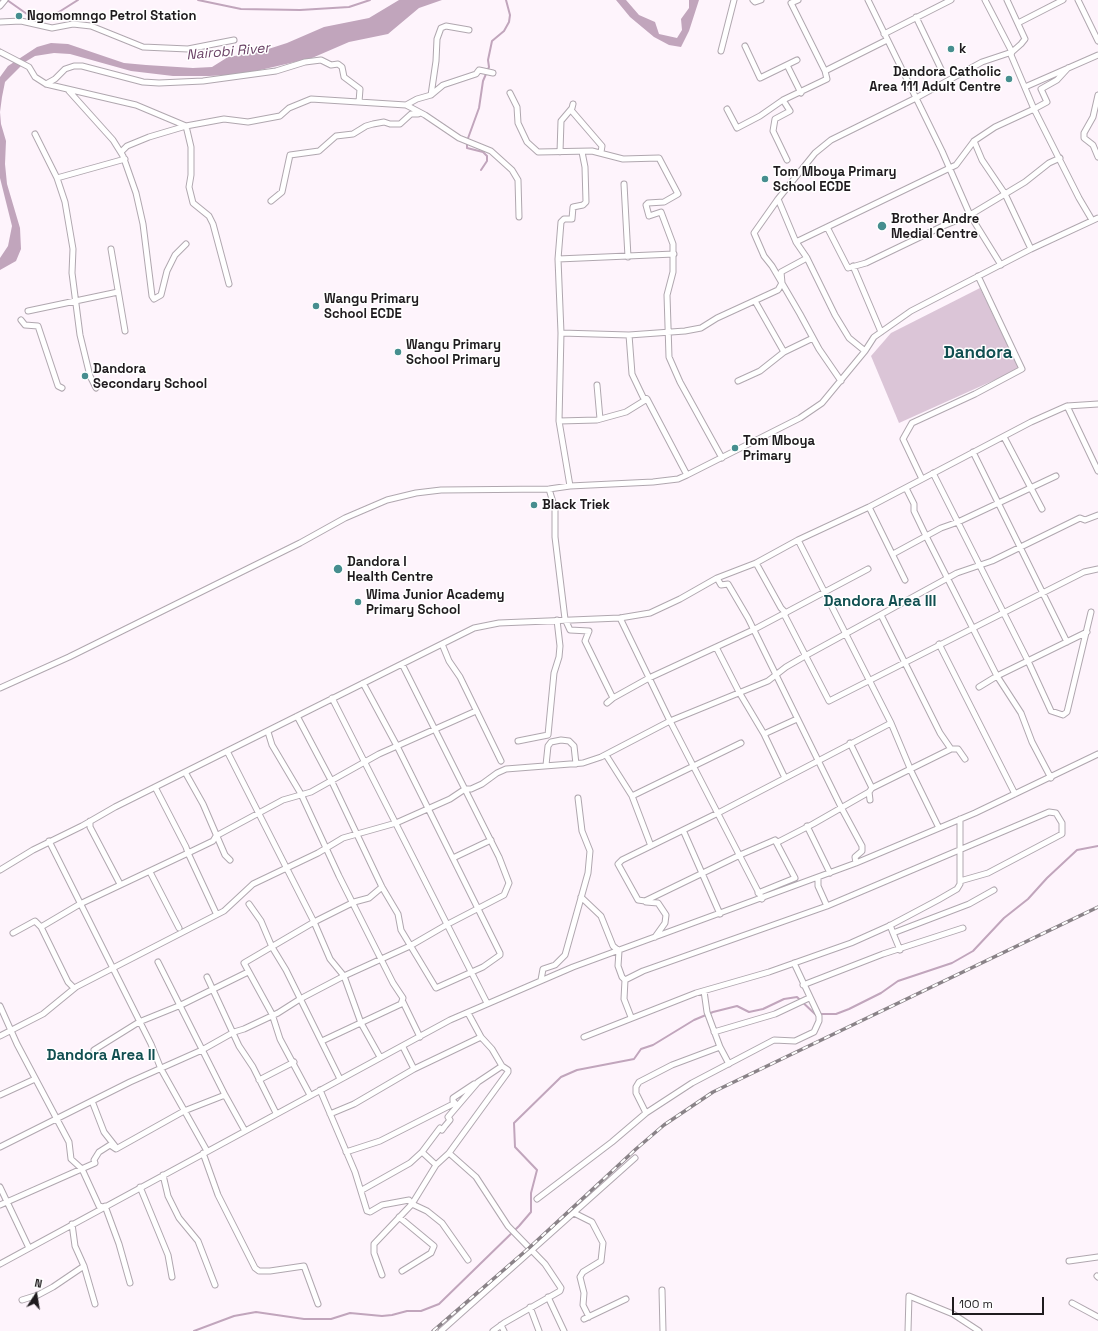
<!DOCTYPE html>
<style>
body{margin:0}
#map{position:relative;width:1098px;height:1331px;overflow:hidden;background:#fef4fc;font-family:"Space Grotesk",sans-serif}
canvas{display:block}
.north{position:absolute;left:16px;top:1275px;width:40px;height:40px;-webkit-text-stroke:3px #fff;paint-order:stroke;rotate:12deg;font-size:11px;font-weight:700;line-height:16px;text-align:center;color:#1f1b1e}
.north::after{content:'';display:block;margin:auto;width:14px;height:18px;background:#1f1b1e;clip-path:polygon(50% 0,100% 100%,50% 72%,0 100%)}
.scale{position:absolute;left:952px;top:1297px;width:92px;height:18px;box-sizing:border-box;border:2px solid #1f1b1e;border-top:0;padding-left:5px;font-size:12px;line-height:14px;white-space:nowrap;color:#1f1b1e;-webkit-text-stroke:3px #fff;paint-order:stroke}
</style>
<div id="map">
<canvas width="1098" height="1331"></canvas>
<div class="north">N</div>
<div class="scale">100 m</div>
</div>
<script>
const g = document.querySelector('canvas').getContext('2d');
g.lineJoin = 'round';
function paint(path, color) { g.fillStyle = color; g.fill(path, 'evenodd'); }
const toPath = rows => new Path2D(rows.map(r => 'M' + r).join(''));
function trace(path, color, width, dash) { g.strokeStyle = color; g.lineWidth = width; g.lineCap = dash ? 'butt' : 'round'; g.setLineDash(dash || []); g.stroke(path); }
function write(font, color, halo, rows, align = 'center') {
  g.font = font + ' "Space Grotesk",sans-serif'; g.lineWidth = 3; g.setLineDash([]); g.textBaseline = 'middle'; g.strokeStyle = halo; g.fillStyle = color; for (const [text, x, y, turn = 0] of rows) {
    g.save(); g.translate(x, y); g.rotate((+turn || 0) * Math.PI / 180); g.textAlign = isNaN(turn) ? turn : align; if (halo) g.strokeText(text, 0, 0); g.fillText(text, 0, 0); g.restore();
  }
}
const green = toPath([
 [980,288,1019,369,899,423,871,356,891,333]
]);
const water = toPath([
 [399,0,442,0,419,8,388,34,349,42,312,58,243,74,209,76,173,76,131,71,70,54,54,53,35,56,25,62,5,82,2,97,0,112,1,124,6,141,5,164,7,184,20,228,21,249,16,261,0,270,0,258,8,246,12,226,0,178,0,77,8,66,37,47,51,43,68,44,124,63,146,65,193,68,212,67,228,57,259,52,287,43,324,27,369,18],
 [616,0,626,0,639,15,655,22,659,34,677,38,682,30,681,19,689,8,689,0,699,0,689,31,681,47,669,45,654,37,630,17]
]);
const stream = toPath([
 [7,0,34,19,51,17,78,0],
 [198,0,241,9,300,10,349,7,370,0],
 [481,170,487,161,487,156,483,152,467,148,467,141,479,108,483,81,489,67,488,60,492,41,504,31,509,22,510,15,506,0],
 [194,1331,234,1316,256,1312,304,1319,331,1319,350,1313,382,1316,392,1315,407,1311,421,1311,439,1304,519,1226,531,1212,531,1193,537,1170,515,1147,514,1123,561,1077,577,1070,634,1059,641,1049,653,1045,694,1020,713,1012,737,1006,749,1012,763,1009,784,999,797,997,815,1014,836,1014,849,1009,881,993,898,981,952,963,973,951,1004,918,1028,899,1047,878,1077,850,1098,846]
]);
const minor = toPath([
 [753,0,755,2,761,0],
 [798,0,791,3,825,71],
 [868,0,942,151,970,215,1001,265],
 [985,0,1012,52,1011,55,1034,109,1047,102,1041,89,1057,80,1068,68],
 [1078,0,1098,41],
 [0,6,5,0],
 [916,17,941,69],
 [0,22,21,21,52,28,73,24,91,26,143,47,188,49,234,40],
 [1018,23,1063,0],
 [884,34,951,0],
 [745,46,760,78,797,60],
 [721,51,734,0],
 [0,52,29,67,35,77,46,84,136,105,186,126,224,119,248,122,280,116,289,108,311,99,406,105,425,115,459,138,491,151,512,170,518,180,519,217],
 [787,65,801,93],
 [46,84,55,79,65,69,74,66,82,66,143,82,159,83,203,81,276,71,305,62,321,60,331,65,338,64,342,67,344,77,360,89,359,102],
 [1025,87,1098,55],
 [69,91,113,140,123,156,136,193,143,224,152,296,154,299,161,295,167,271,175,255,186,244],
 [510,93,517,107,518,123,527,142,538,152,592,151,623,159,659,158,678,194,664,202,648,203,646,205,649,216,661,212,673,244,673,272,667,295,669,357,680,382,722,458],
 [431,95,436,61,437,39,441,28,446,26,469,30],
 [1098,95,1093,117,1084,133,1084,138,1093,145,1098,157],
 [406,105,417,99,431,95,443,85,476,74,479,70,493,73],
 [727,109,737,128,760,116,783,100],
 [571,110,602,146,601,152],
 [35,134,57,178,65,202,73,249,72,273,80,335,90,376,96,388],
 [974,141,982,160,1005,194,1031,249],
 [121,152,127,146,149,137,186,126,191,147,191,175,189,187,193,203,209,216,213,224,229,284],
 [560,152,561,121,572,108,573,104],
 [787,160,773,131,775,119,790,111,783,100,827,79,825,71,887,40],
 [57,178,125,159],
 [624,184,628,257],
 [778,199,796,242,807,258,835,315,849,338,865,351],
 [271,201,282,192,290,155,319,151,336,136,353,134,366,126,373,124,384,122,390,124,400,124,411,114,418,114],
 [827,227,848,268,866,263,943,226,970,215,1025,182,1049,163,1060,158],
 [796,242,956,165,974,141,995,127,1034,109,1079,198,1092,220],
 [111,249,125,331],
 [558,259,674,254],
 [853,266,881,332],
 [755,301,784,352],
 [28,311,118,292],
 [21,320,25,325,38,326,58,386,62,388],
 [561,333,629,335,685,331,701,328,717,318,778,290,782,283,781,272,807,258],
 [629,335,632,374,643,397,647,399,687,475],
 [738,381,760,371,784,352,813,338],
 [841,381,819,349,800,314,772,266,764,256,754,233,778,199,815,153,831,140,916,98,982,62,1012,52,1021,44,1025,39,1007,0],
 [597,385,600,419],
 [1067,406,1098,471],
 [559,421,597,420,626,412,647,399],
 [1004,437,1042,509],
 [973,452,1067,642],
 [933,473,1028,661,1051,711,1063,715,1067,712,1091,612],
 [922,479,903,439,912,423,975,394,1022,369,978,276],
 [570,486,559,421,561,333,558,259,561,222,564,219,572,219,573,207,583,205,586,202,585,167,582,152],
 [906,488,914,504,914,511,926,536,997,676,1021,713,1032,742,1051,778],
 [549,489,555,509,555,537,565,619,570,630,589,631,585,641,613,698],
 [869,507,905,580],
 [798,540,891,723,912,773,939,828],
 [893,554,941,528,958,522,1056,476],
 [756,563,781,608,786,613],
 [717,578,721,585,728,584,748,618,842,809,862,846,862,851,855,857,856,863],
 [784,614,829,701,1084,572,1098,569],
 [881,615,940,733,951,749],
 [620,618,670,721,762,899],
 [442,644,449,661,460,677,501,761],
 [939,644,1015,794],
 [716,647,739,692,764,734],
 [979,687,997,676,1087,632],
 [0,688,69,657,300,543,345,518,387,500,416,493,441,490,549,489,570,486,653,482,678,479,687,475,800,418,822,403,865,351,874,337,911,311,1031,249,1098,218],
 [332,698,487,1003],
 [607,703,613,698,649,678,753,630,868,569],
 [297,716,332,782,382,887,398,914,401,930,436,988,483,967,500,955,500,953,397,746,363,683],
 [268,732,272,745,301,794,339,876,393,983,403,998,401,1004,322,1041],
 [518,741,548,735,554,673,559,657,560,646,557,620],
 [850,743,872,788],
 [227,751,314,922,330,959,344,976,361,1023,380,1057],
 [606,755,632,796,651,846],
 [546,765,548,746,551,742,561,740,569,741,574,746,576,764],
 [185,772,203,804,225,855,230,860],
 [785,778,764,734,797,719],
 [869,792,813,824,778,842,775,840,740,855,645,901,638,900,618,864,622,860,718,813,891,723],
 [632,796,741,743],
 [870,800,869,792,872,788,951,749,958,749,965,759],
 [90,821,90,827,120,884],
 [807,826,830,873],
 [683,830,720,914],
 [49,841,151,1044,161,1069,207,1151],
 [453,858,491,840],
 [0,870,33,850,82,826,115,807,474,628,499,623,620,618,650,613,680,599,717,578,756,563,798,540,869,507,1031,422,1067,406,1098,404],
 [150,872,179,928],
 [818,878,818,886,827,906],
 [758,893,795,878,775,840],
 [581,897,601,916,613,946,619,951,618,966,622,977,625,980],
 [646,902,658,903,666,915,665,923,655,937],
 [249,904,261,921,272,947,286,970,340,1079],
 [216,913,188,853,213,841,216,836,283,800,311,792,379,754,476,711],
 [890,925,893,933,969,904,994,890],
 [41,927,68,982,72,986],
 [13,933,35,921,41,927,80,904,188,853,186,847,155,787],
 [893,933,900,950],
 [158,962,225,1095,245,1131],
 [207,977,239,1046,253,1067,276,1113],
 [541,980,543,969,555,965,565,955,588,873,590,851,582,831,578,798],
 [803,985,883,954,963,928],
 [403,1002,420,1037],
 [0,1006,17,1044,69,1142,71,1159,82,1169,99,1206,103,1207],
 [631,1017,624,999,625,980,643,971,827,906,1049,812,1056,813,1062,823,1062,834,988,873,960,881],
 [714,1032,775,1014,809,998],
 [0,1036,43,1014,76,987,224,911,253,884,318,853,343,838,396,823,450,799,465,789,471,789,482,784,497,773,506,769,583,763,601,757,670,721,768,681,786,667,805,656,957,573,992,561,1080,518,1085,520,1098,515],
 [584,1037,696,993,769,972,851,943,889,926,938,900,957,889,960,884,960,819],
 [403,1047,414,1069],
 [720,1047,729,1064],
 [94,1050,139,1022,181,1005,248,972],
 [259,1080,294,1062],
 [320,1090,355,1172,367,1211,370,1212,382,1205,409,1200,412,1204,427,1211,442,1223,468,1260],
 [0,1095,35,1079],
 [310,1095,280,1039,272,1014,244,963,314,922,354,902,369,898,382,887],
 [92,1101,104,1132,115,1146],
 [457,1105,453,1101,453,1098,474,1084],
 [646,1113,636,1093,636,1087,639,1082,672,1065,720,1047,707,1012,704,991],
 [330,1114,354,1104,414,1069,481,1037],
 [0,1147,130,1082,202,1050,234,1032,244,1029,278,1013,300,999,344,976,410,946,448,924,504,895,509,883,499,857,402,664],
 [346,1152,380,1141,455,1103],
 [422,1152,436,1165],
 [203,1153,218,1195,255,1268,259,1271,270,1271,304,1266,318,1304],
 [449,1153,476,1177,508,1226,545,1264,561,1288,560,1291,504,1323,493,1331],
 [163,1175,168,1196,179,1218,198,1241,215,1285],
 [0,1187,29,1248],
 [140,1187,168,1255,172,1277],
 [362,1190,410,1163,422,1152,440,1128,442,1130,445,1126,450,1120,448,1117,478,1082,502,1066],
 [537,1199,612,1142,646,1113,692,1083,774,1040,795,1041,814,1032,819,1021,819,1016,794,963],
 [0,1205,95,1163,94,1160,99,1152,110,1145,116,1149,184,1111,225,1095],
 [105,1206,119,1244,130,1283],
 [574,1213,592,1222,603,1243,601,1261,583,1272,580,1277,584,1293,583,1305,589,1317],
 [399,1217,434,1246,431,1253,402,1271],
 [72,1224,75,1246,84,1266,95,1304],
 [1069,1261,1098,1257],
 [0,1264,450,1020,573,967,856,863,975,813,1098,754],
 [382,1275,374,1253,374,1244,412,1204,436,1165,449,1153,508,1072,508,1070,502,1066,492,1049,481,1037,468,1013],
 [1097,1276,1098,1277],
 [662,1290,663,1331],
 [548,1297,564,1331],
 [22,1300,38,1295,53,1287,84,1266],
 [1072,1303,1098,1317],
 [530,1307,539,1331],
 [584,1319,626,1299],
 [501,1325,504,1331],
 [441,1331,635,1158],
 [908,1331,909,1296,953,1314,979,1331]
]);
const rail = toPath([
 [433,1331,529,1248,636,1149,664,1125,713,1092,1098,907]
]);
const markers = [
 [19,16,4,"#468e8f"],
 [951,49,4,"#468e8f"],
 [1009,79,4,"#468e8f"],
 [765,179,4,"#468e8f"],
 [882,226,5,"#468e8f"],
 [316,306,4,"#468e8f"],
 [398,352,4,"#468e8f"],
 [85,376,4,"#468e8f"],
 [735,448,4,"#468e8f"],
 [534,505,4,"#468e8f"],
 [338,569,5,"#468e8f"],
 [358,602,4,"#468e8f"]
];
const poiNames = [
 ["Ngomomngo Petrol Station",27,16],
 ["k",959,49],
 ["Dandora Catholic",1001,72,"right"],
 ["Area 111 Adult Centre",1001,87,"right"],
 ["Tom Mboya Primary",773,172],
 ["School ECDE",773,187],
 ["Brother Andre",891,219],
 ["Medial Centre",891,234],
 ["Wangu Primary",324,299],
 ["School ECDE",324,314],
 ["Wangu Primary",406,345],
 ["School Primary",406,360],
 ["Dandora",93,369],
 ["Secondary School",93,384],
 ["Tom Mboya",743,441],
 ["Primary",743,456],
 ["Black Triek",542,505],
 ["Dandora I",347,562],
 ["Health Centre",347,577],
 ["Wima Junior Academy",366,595],
 ["Primary School",366,610]
];
const waterNames = [
 ["Nairobi River",228,52,-5]
];
const quarterNames = [
 ["Dandora Area III",880,602],
 ["Dandora Area II",101,1056]
];
const districtNames = [
 ["Dandora",978,353]
];
paint(green, '#dbc5d7');
paint(water, '#c1a5bc');
trace(stream, '#c1a5bc', 2);
trace(minor, '#b0a7af', 7);
trace(minor, '#fff', 5);
trace(rail, '#8a8388', 3.5);
trace(rail, '#fff', 2, [6]);
for (const [x, y, r, color] of markers) { const dot = new Path2D(); dot.arc(x, y, r, 0, 2 * Math.PI); g.fillStyle = color; g.fill(dot); trace(dot, '#fff', 1.5); }
write('bold 13px', '#1f1b1e', '#fff', poiNames, 'left');
write('italic 14px', '#6c4367', '#fff', waterNames);
write('bold 15px', '#114f51', '#fff', quarterNames);
write('bold 17px', '#114f51', '#fff', districtNames);
</script>
